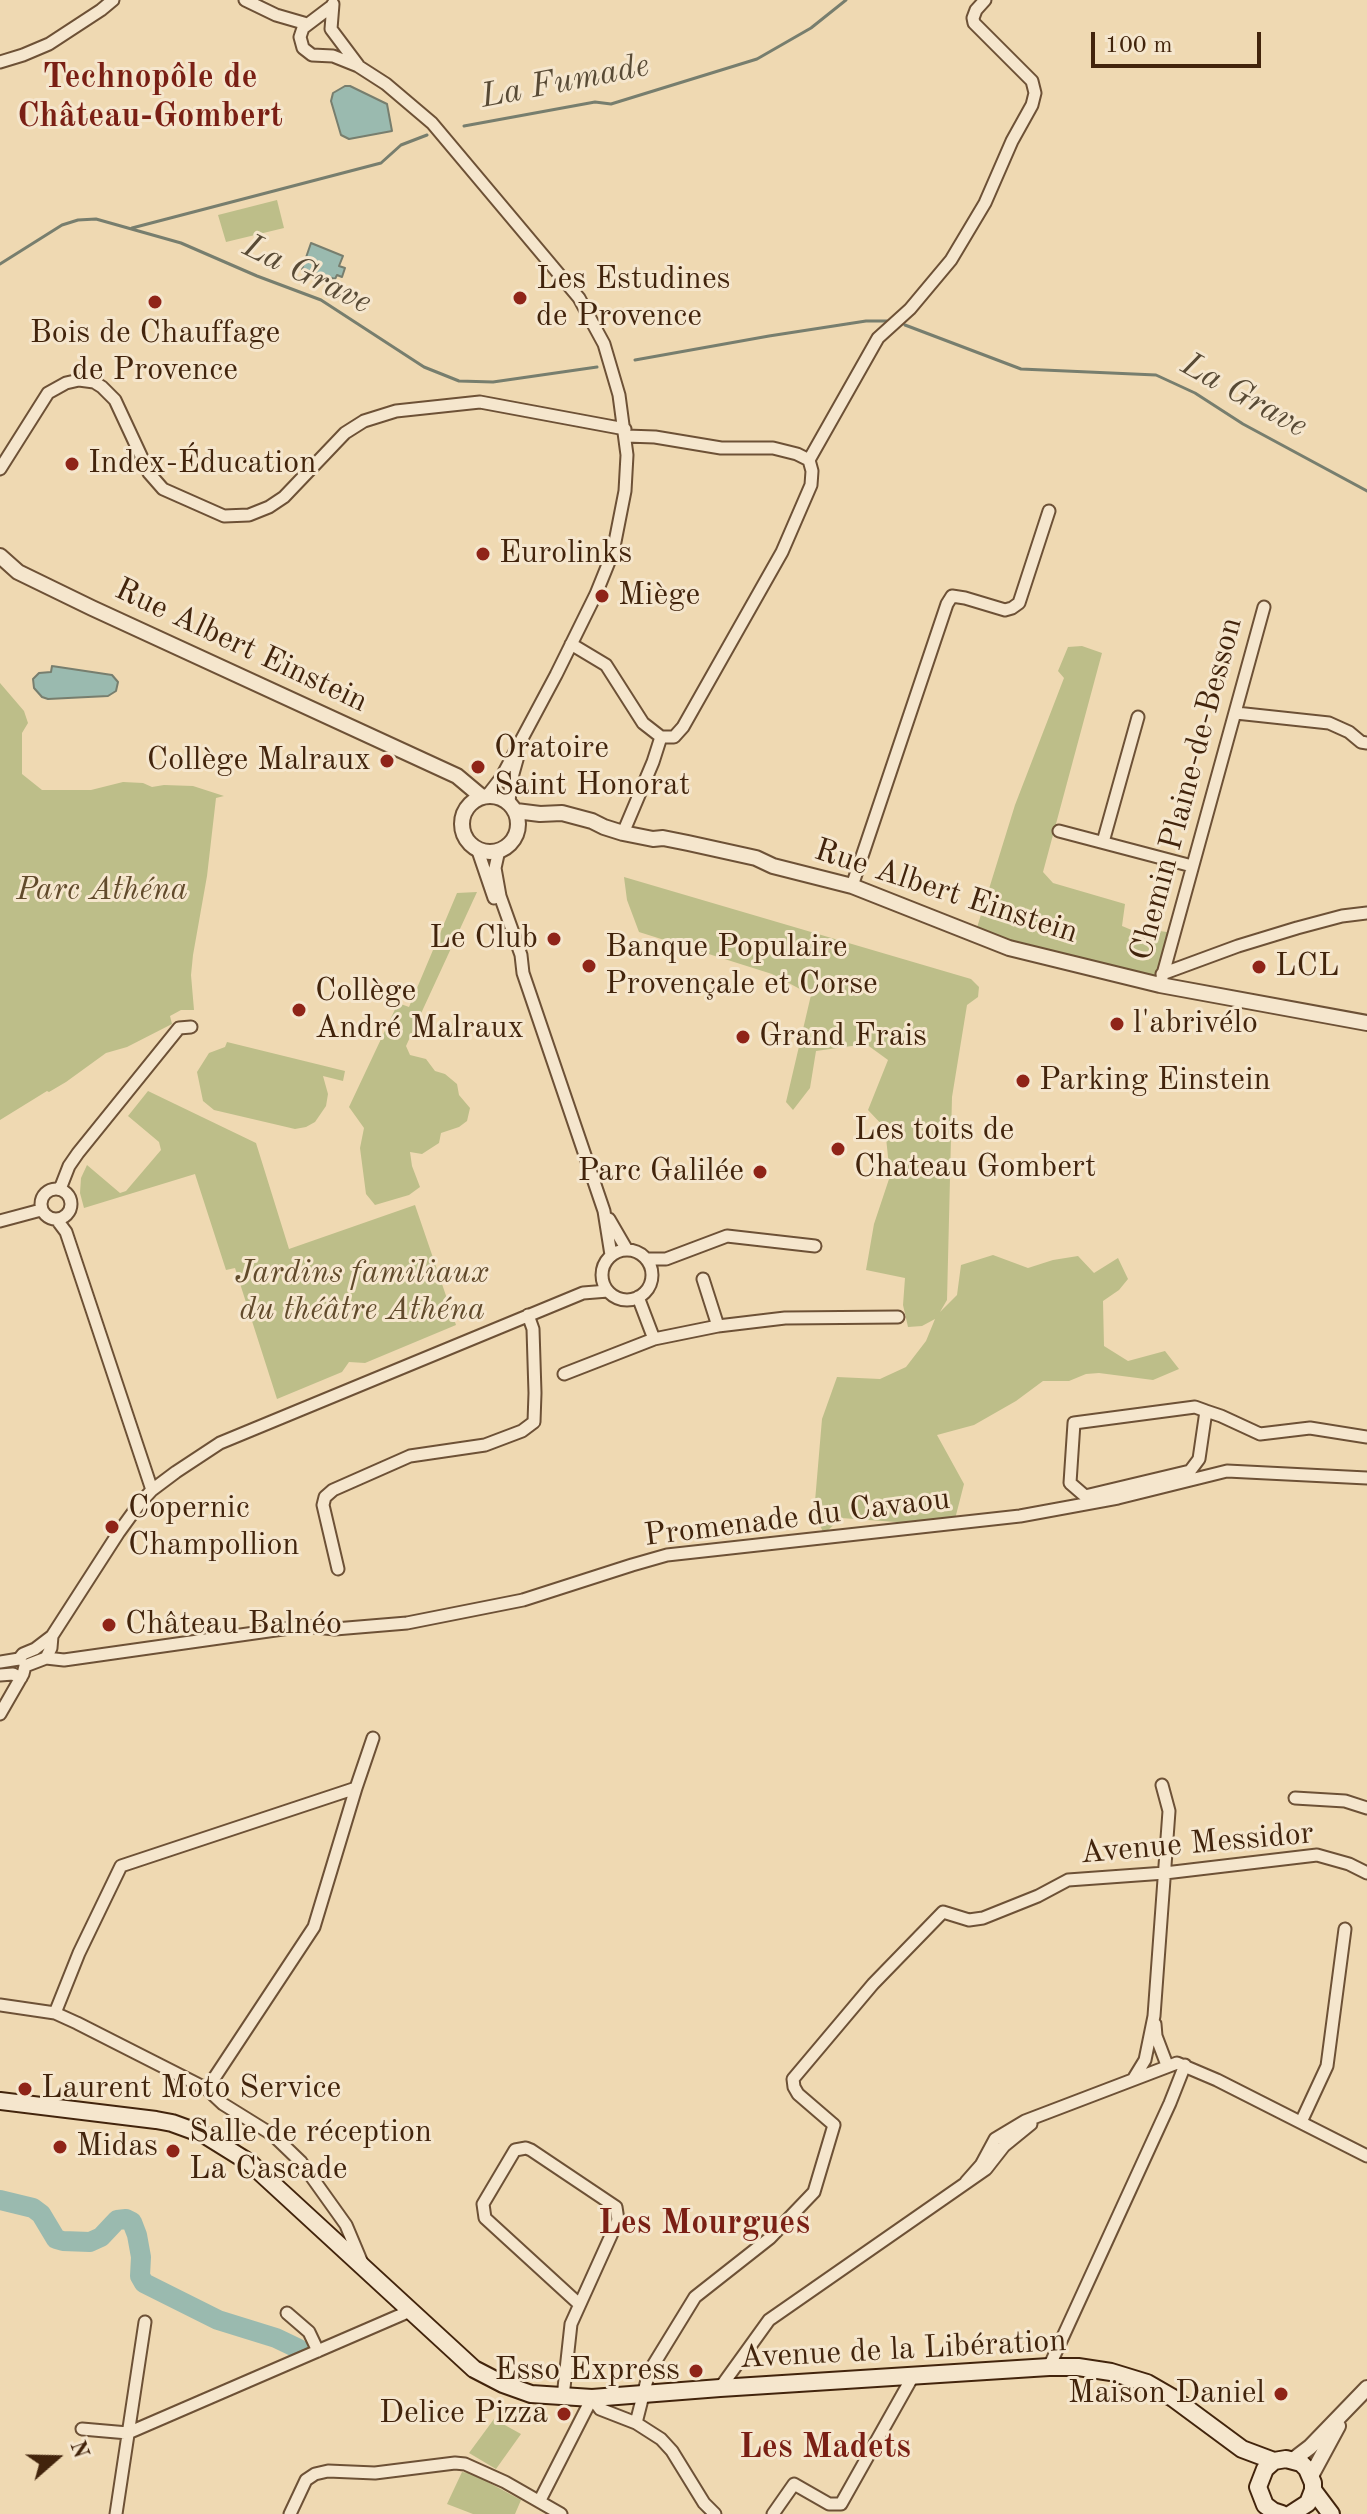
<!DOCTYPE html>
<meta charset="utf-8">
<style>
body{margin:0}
#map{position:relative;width:1367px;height:2514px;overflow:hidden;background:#efd9b2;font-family:"Old Standard TT",serif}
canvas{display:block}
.north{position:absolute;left:16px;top:2418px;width:80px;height:80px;-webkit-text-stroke:6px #f5e6cd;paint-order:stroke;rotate:70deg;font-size:22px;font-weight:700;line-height:32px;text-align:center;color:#42240c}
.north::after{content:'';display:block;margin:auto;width:28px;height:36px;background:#42240c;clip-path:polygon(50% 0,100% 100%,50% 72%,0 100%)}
.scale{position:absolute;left:1091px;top:32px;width:170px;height:36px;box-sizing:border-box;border:4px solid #42240c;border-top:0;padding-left:10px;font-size:24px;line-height:28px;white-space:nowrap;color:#42240c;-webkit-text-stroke:6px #f5e6cd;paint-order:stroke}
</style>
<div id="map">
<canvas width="1367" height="2514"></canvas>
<div class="north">N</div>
<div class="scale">100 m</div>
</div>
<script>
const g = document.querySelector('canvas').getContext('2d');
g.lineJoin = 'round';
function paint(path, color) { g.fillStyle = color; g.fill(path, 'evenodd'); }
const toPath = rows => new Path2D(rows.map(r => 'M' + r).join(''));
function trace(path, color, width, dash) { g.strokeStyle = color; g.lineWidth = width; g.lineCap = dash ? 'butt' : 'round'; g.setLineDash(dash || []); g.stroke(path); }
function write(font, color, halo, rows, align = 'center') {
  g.font = font + ' "Old Standard TT",serif'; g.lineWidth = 6; g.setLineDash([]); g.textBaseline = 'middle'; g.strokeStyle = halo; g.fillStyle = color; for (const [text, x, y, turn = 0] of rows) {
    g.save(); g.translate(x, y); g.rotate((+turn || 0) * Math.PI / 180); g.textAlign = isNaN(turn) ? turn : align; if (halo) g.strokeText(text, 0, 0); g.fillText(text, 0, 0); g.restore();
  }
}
const green = toPath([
 [277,200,284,228,226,242,218,215],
 [1082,646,1102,653,1043,872,1053,883,1125,904,1122,926,1151,938,1160,931,1173,933,1160,985,975,934,1015,805,1064,678,1058,671,1068,647],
 [0,683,24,711,28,723,22,733,22,774,42,790,91,790,123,782,143,783,152,787,164,785,193,786,224,796,216,798,207,876,193,955,191,975,194,1010,181,1010,170,1016,172,1024,127,1047,106,1053,66,1082,49,1092,47,1091,0,1120],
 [624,877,971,979,979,987,978,997,967,1005,952,1097,947,1300,940,1312,957,1295,961,1265,993,1255,1028,1268,1053,1260,1078,1256,1094,1273,1118,1258,1128,1279,1119,1290,1103,1301,1104,1346,1128,1361,1165,1351,1179,1369,1153,1380,1099,1373,1086,1374,1069,1381,1043,1381,1016,1401,974,1425,937,1435,964,1484,955,1519,910,1523,841,1518,824,1534,814,1513,822,1419,837,1377,880,1379,906,1367,926,1341,935,1319,922,1326,908,1327,903,1305,905,1278,866,1270,874,1224,890,1176,885,1128,868,1110,888,1060,866,1044,816,1051,810,1088,793,1110,786,1102,811,995,772,974,639,932,627,900],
 [477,892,406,1046,410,1055,426,1059,435,1071,445,1074,457,1084,459,1095,470,1108,467,1121,459,1127,441,1133,439,1143,422,1154,410,1152,412,1166,420,1187,409,1195,375,1205,366,1194,360,1148,364,1128,349,1107,398,1003,409,1007,457,893],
 [227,1042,345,1071,343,1081,323,1076,328,1094,326,1106,315,1122,306,1127,295,1129,214,1110,203,1101,197,1072,209,1053,225,1047],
 [148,1091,256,1143,289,1249,415,1205,456,1325,365,1363,349,1362,342,1372,277,1399,235,1268,226,1270,195,1174,84,1208,80,1193,81,1178,87,1165,120,1193,126,1191,161,1150,159,1142,128,1116],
 [494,2419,521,2434,496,2469,469,2453],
 [462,2472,471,2473,521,2500,515,2514,473,2514,447,2504]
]);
const water = toPath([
 [345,86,350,86,387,104,392,131,349,139,341,135,331,101,333,93,345,86],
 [311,243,343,256,339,266,345,268,342,277,337,275,335,279,302,269,311,243],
 [52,666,112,675,118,682,116,691,108,696,48,699,42,697,34,688,33,679,39,673,51,672,52,666]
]);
const stream = toPath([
 [464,126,595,102,611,104,757,59,811,28,846,0],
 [132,228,381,163,401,145,427,135],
 [0,264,62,225,78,220,96,219,181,243,257,276,321,300,424,367,459,381,493,382,597,367],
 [905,325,1021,369,1156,375,1195,393,1243,424,1367,491],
 [635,360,769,336,866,321,887,321]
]);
const river = toPath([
 [0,2200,33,2208,41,2214,56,2239,63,2241,90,2242,101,2237,117,2220,126,2219,132,2222,137,2235,141,2257,140,2276,144,2283,218,2320,276,2338,299,2349]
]);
const minor = toPath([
 [245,0,276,15,307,24],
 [333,4,331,29,358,65],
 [332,6,303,28,300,37,303,48,312,55,333,56,358,66,386,84,432,123,579,298,604,344,619,395,627,455,625,491,613,552,596,594,556,675,501,778,487,796],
 [0,62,23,55,49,44,101,10,113,0],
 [626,436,655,437,721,448,773,448,797,454,809,460],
 [0,469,48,393,66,383,79,380,94,382,102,387,115,400,149,473,163,489,224,516,249,515,269,507,284,497,345,433,364,421,396,411,480,402,625,429],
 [571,644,606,665,643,723,661,737],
 [1236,713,1329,723,1349,732,1361,742,1367,743],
 [661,737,674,737,683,727,782,552,811,485,812,471,809,460,878,338,910,309,951,260,985,203,1012,141,1032,105,1035,93,1032,81,974,23,973,18,976,10,985,0],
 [509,802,511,781,518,756],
 [1059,831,1192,866],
 [623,833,653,762,661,737],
 [1103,842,1138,717],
 [477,848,494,898],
 [499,850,495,868,500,896,521,955,523,973,604,1211,611,1255],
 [852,886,947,604,952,596,965,598,1005,610,1012,608,1019,603,1049,511],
 [1162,974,1238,946,1297,928,1342,916,1367,913],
 [1160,985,1264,607],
 '41 1204a15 15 0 1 1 30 0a15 15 0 1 1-30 0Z',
 [60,1189,69,1166,78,1153,179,1028,191,1027],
 [609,1219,627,1250],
 [57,1220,66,1232,152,1490],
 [0,1221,41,1210],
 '602 1275a25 25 0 1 1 50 0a25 25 0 1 1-50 0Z',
 [646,1259,666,1259,727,1236,815,1246],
 [703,1279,718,1326],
 [638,1297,654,1339],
 [564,1374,654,1339,718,1326,785,1318,898,1317],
 [1206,1411,1199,1459,1190,1471,1085,1496,1070,1483,1074,1423,1195,1407,1206,1411,1221,1416,1260,1434,1310,1428,1367,1437],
 [338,1569,323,1505,325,1497,333,1490,410,1456,485,1445,522,1431,534,1422,535,1393,533,1329,528,1315],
 [46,1658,64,1660,304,1626,335,1629,407,1623,523,1600,632,1565,667,1555,1020,1516,1118,1498,1227,1471,1367,1478],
 [0,1662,19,1659,23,1654,35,1649,52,1636,119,1532,140,1503,152,1490,176,1472,220,1443,583,1293,608,1291],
 [25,1666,46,1658,51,1648,52,1636],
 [0,1675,13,1674,21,1678],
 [0,1714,23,1674,25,1666],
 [1295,1798,1345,1801,1367,1808],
 [0,2005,55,2013,77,2023,207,2089,223,2104,273,2135,301,2162,346,2225,362,2263],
 [55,2013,79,1953,121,1866,356,1788],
 [1155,2024,1156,2036,1167,2065],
 [1134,2078,1145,2060,1154,2016,1169,1811,1162,1785],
 [207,2089,314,1927,356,1788,373,1738],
 [1301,2122,1327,2066,1345,1929],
 [966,2182,981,2165,995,2139,1025,2121,1177,2063,1217,2080,1367,2156],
 [287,2313,309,2332,318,2351],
 [1049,2367,1170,2103,1185,2065],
 [720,2388,769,2320,986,2169,1004,2146,1031,2124],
 [563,2397,571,2324,618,2220,616,2207,531,2150,526,2148,515,2150,483,2204,485,2218,579,2304],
 [636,2423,649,2372,695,2297,770,2238,814,2192,834,2125,798,2094,794,2087,793,2079,873,1984,943,1912,969,1920,983,1918,1038,1896,1068,1880,1165,1873,1317,1855,1349,1864,1367,1873],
 [82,2429,128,2433,410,2311],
 [540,2500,592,2398,600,2409,636,2423,661,2439,672,2451,704,2503,715,2514],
 [116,2514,145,2322],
 [290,2514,306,2480,315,2474,328,2471,375,2473,455,2463,465,2464,505,2482,561,2514],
 [773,2514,794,2484,829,2504,841,2504,913,2376]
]);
const tertiary = toPath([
 [0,556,18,572,92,608,457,776,482,797],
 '462 824a28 28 0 1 1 56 0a28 28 0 1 1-56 0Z',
 [516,811,540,814,562,813,592,821,604,827,623,833,653,839,663,838,688,843,756,858,773,866,852,886,1009,948,1160,985,1367,1023],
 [1293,2460,1310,2447,1367,2388],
 [1311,2476,1338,2426]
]);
const secondary = toPath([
 [0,2101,156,2120,172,2123,205,2135,250,2163,474,2369,503,2384,531,2394,592,2398,720,2388,1049,2367,1078,2367,1111,2372,1147,2383,1173,2398,1242,2449,1274,2461],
 [1313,2490,1331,2514],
 [1282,2514,1273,2511,1265,2505,1258,2487,1265,2469,1274,2461,1286,2459,1301,2463,1307,2469,1313,2483,1313,2490,1308,2503,1291,2514]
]);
const markers = [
 [520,298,8,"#8f2418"],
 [155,302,8,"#8f2418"],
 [72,464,8,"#8f2418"],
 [483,554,8,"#8f2418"],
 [602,596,8,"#8f2418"],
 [387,761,8,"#8f2418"],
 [478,767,8,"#8f2418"],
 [554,939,8,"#8f2418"],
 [589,966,8,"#8f2418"],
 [1259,967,8,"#8f2418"],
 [299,1010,8,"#8f2418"],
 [1117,1024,8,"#8f2418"],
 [743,1037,8,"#8f2418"],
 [1023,1081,8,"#8f2418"],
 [838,1149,8,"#8f2418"],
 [760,1172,8,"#8f2418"],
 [112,1527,8,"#8f2418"],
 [109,1625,8,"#8f2418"],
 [25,2089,8,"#8f2418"],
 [60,2147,8,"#8f2418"],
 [173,2151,8,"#8f2418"],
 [696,2371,8,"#8f2418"],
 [1281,2394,8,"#8f2418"],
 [564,2414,8,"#8f2418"]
];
const poiNames = [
 ["Les Estudines",536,280],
 ["de Provence",536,317],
 ["Bois de Chauffage",155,334,"center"],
 ["de Provence",155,371,"center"],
 ["Index-Éducation",88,464],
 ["Eurolinks",499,554],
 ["Miège",618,596],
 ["Oratoire",494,749],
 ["Saint Honorat",494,786],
 ["Collège Malraux",371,761,"right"],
 ["Le Club",538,939,"right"],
 ["Banque Populaire",605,948],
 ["Provençale et Corse",605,985],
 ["LCL",1275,967],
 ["Collège",315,992],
 ["André Malraux",315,1029],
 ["l'abrivélo",1133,1024],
 ["Grand Frais",759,1037],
 ["Parking Einstein",1039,1081],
 ["Les toits de",854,1131],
 ["Chateau Gombert",854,1168],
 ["Parc Galilée",744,1172,"right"],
 ["Copernic",128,1509],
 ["Champollion",128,1546],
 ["Château Balnéo",125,1625],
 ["Laurent Moto Service",41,2089],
 ["Salle de réception",189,2133],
 ["La Cascade",189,2170],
 ["Midas",76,2147],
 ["Esso Express",680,2371,"right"],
 ["Maison Daniel",1265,2394,"right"],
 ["Delice Pizza",548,2414,"right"]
];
const streetNames = [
 ["Rue Albert Einstein",241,646,25],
 ["Chemin Plaine-de-Besson",1187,789,-75],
 ["Rue Albert Einstein",946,892,18],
 ["Promenade du Cavaou",797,1518,-7],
 ["Avenue Messidor",1197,1844,-5],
 ["Avenue de la Libération",903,2350,-3]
];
const parkNames = [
 ["Parc Athéna",102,891],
 ["Jardins familiaux",362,1274],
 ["du théâtre Athéna",362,1311]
];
const neighbourhoodNames = [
 ["Technopôle de",150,78],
 ["Château-Gombert",150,117],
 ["Les Mourgues",704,2224],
 ["Les Madets",825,2448]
];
const waterNames = [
 ["La Fumade",565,82,-11],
 ["La Grave",307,275,26],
 ["La Grave",1244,396,29]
];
paint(green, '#bdbe89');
paint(water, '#9abaaf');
trace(water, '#777e6e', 2);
trace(stream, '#777e6e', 3);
trace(river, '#9abaaf', 20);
trace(minor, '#6d5136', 15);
trace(tertiary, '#6d5136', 18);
trace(secondary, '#42240c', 20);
trace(minor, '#f5e6cd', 11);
trace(tertiary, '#f5e6cd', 14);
trace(secondary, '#f5e6cd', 16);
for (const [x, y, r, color] of markers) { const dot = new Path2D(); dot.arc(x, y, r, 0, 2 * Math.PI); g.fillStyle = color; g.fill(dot); trace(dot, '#f5e6cd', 3); }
write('32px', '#42240c', '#f5e6cd', poiNames, 'left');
write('32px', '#42240c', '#f5e6cd', streetNames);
write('italic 32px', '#614a2b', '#f5e6cd', parkNames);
write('bold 34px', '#7a1f14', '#f5e6cd', neighbourhoodNames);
write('italic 34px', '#584a35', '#f5e6cd', waterNames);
</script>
